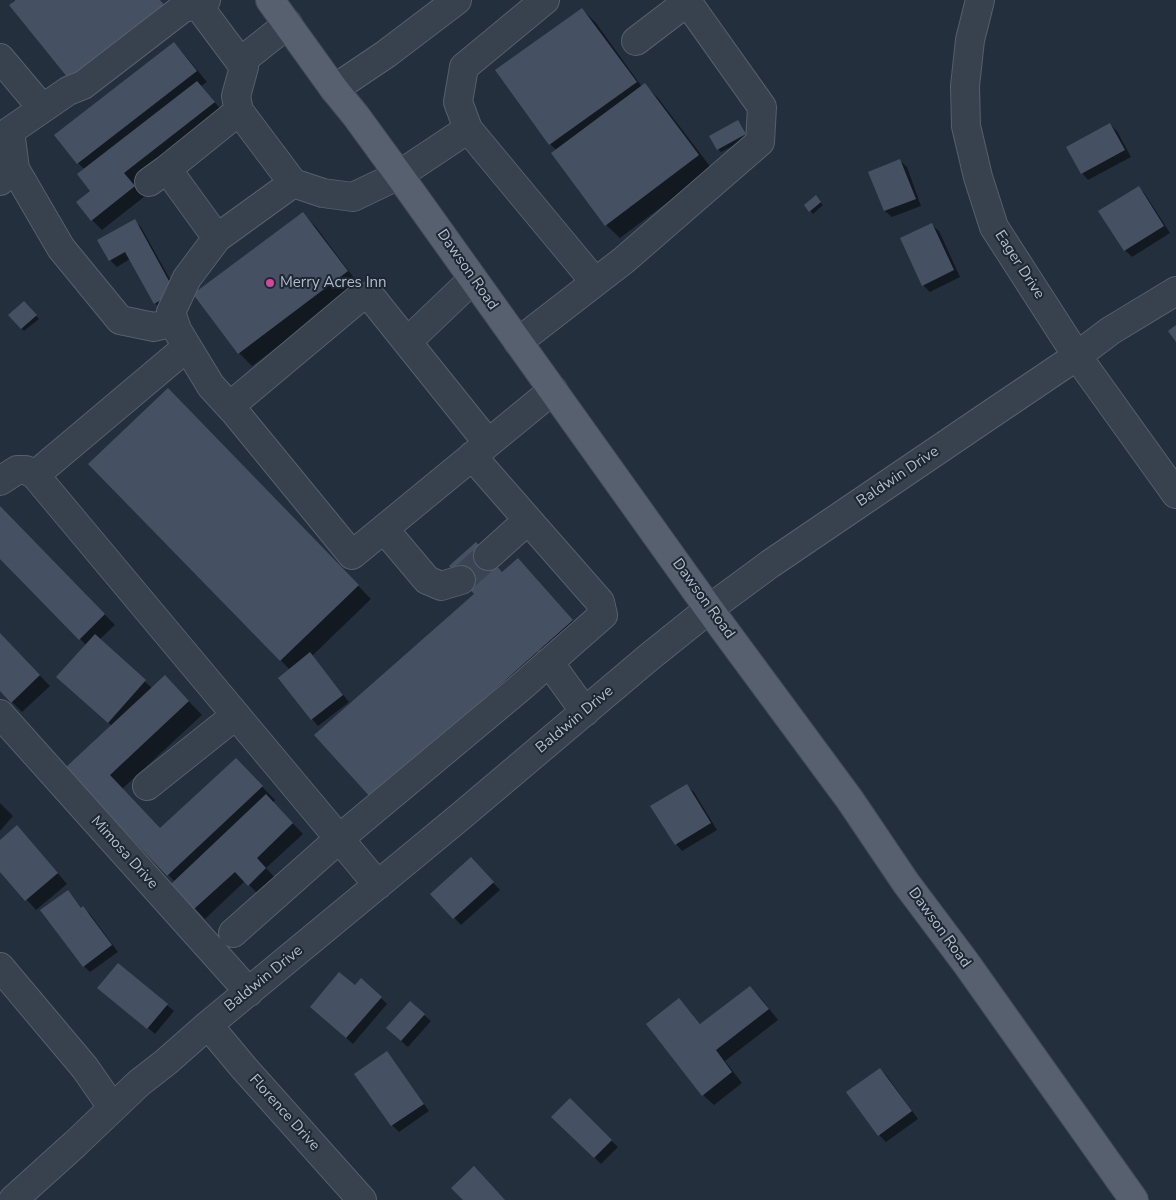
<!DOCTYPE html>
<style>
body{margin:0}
canvas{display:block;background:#242f3e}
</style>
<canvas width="1176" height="1200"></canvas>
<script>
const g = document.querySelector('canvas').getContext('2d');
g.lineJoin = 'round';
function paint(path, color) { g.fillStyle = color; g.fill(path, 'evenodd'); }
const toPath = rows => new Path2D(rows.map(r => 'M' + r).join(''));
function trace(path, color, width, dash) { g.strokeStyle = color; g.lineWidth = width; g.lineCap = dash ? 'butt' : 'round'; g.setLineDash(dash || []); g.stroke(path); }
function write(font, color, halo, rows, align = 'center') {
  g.font = font + ' "Nunito Sans",sans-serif'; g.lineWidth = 4; g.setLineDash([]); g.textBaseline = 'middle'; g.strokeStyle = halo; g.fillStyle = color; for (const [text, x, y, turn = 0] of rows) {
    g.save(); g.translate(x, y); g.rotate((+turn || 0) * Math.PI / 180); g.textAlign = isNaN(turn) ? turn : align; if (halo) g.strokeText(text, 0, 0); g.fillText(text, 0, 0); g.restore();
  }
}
const shadow = toPath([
 [582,9,596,23,642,87,645,85,658,98,712,169,620,238,606,225,557,151,550,144],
 [174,43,184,54,207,82,201,86,224,113,133,184,144,197,102,230,92,220,91,191,85,170,78,163],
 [738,122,741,125,748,138,721,152,718,149],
 [1110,124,1117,131,1131,157,1088,180,1082,173],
 [900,161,907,167,921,206,892,217,885,211],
 [1139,187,1145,194,1170,233,1132,257,1125,250,1100,212],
 [815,197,823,205,813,214,806,206],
 [303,214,316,227,360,286,252,366,239,353],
 [135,221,141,227,181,299,161,310,155,303,130,259,117,267,110,260],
 [932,225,939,231,960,277,930,292,923,285],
 [24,302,39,319,24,331,9,315],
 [181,403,371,599,312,656,349,702,318,726,312,719,290,670,90,464],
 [0,507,115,625,99,640,152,688,178,690,202,715,122,789,160,830,249,773,275,800,273,803,303,834,266,868,276,879,259,895,245,881,205,919,172,884,175,882,67,768,112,726,68,687,86,645,0,557],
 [489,558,503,573,531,573,586,635,372,799,476,594],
 [0,634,50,686,22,712,0,690],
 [687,786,694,792,717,830,682,851,676,844],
 [0,803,13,816,0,831],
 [17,827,27,837,67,884,36,910,0,870,0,841],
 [478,866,500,890,461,925,432,894],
 [68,891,82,909,83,908,90,914,118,952,90,972,84,966],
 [355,987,381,998,387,1004,353,1044,318,1013],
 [750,987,760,997,778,1020,725,1061,742,1083,714,1105,703,1095,679,1000,689,1010,701,1025],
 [106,994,167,1005,174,1011,155,1034],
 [424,1015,431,1021,408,1047,394,1035],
 [393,1060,429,1111,399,1132,392,1125,356,1074],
 [880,1069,887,1076,918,1119,886,1142,879,1135],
 [570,1100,618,1147,601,1164,553,1117]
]);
const building = toPath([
 [15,0,160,0,166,7,72,83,9,5,15,1],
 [582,8,637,82,549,145,495,70],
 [174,42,197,71,77,164,54,135],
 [197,81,215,102,124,173,135,186,91,221,76,202,90,191,77,174],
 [645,83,699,155,605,226,551,153],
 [738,120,746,134,717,150,709,136],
 [1110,123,1125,150,1081,174,1066,147],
 [900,159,916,199,884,211,868,172],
 [1139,186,1164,226,1124,251,1098,211],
 [816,195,821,202,809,212,804,205],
 [303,212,348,271,238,354,193,294],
 [135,219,175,292,154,304,125,252,109,261,97,240],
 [932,223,954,270,922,286,900,238],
 [24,301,37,315,21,329,8,315],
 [1176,325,1176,342,1168,331],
 [168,388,359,585,280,661,88,464],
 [0,506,105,614,79,640,0,559],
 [476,542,502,572,518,558,573,620,372,799,314,735,474,594,449,566],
 [0,633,40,675,11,703,0,691],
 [95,634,146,680,108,723,56,677],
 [310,652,343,695,311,720,278,678],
 [165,675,189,701,110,775,160,828,236,758,263,786,167,876,65,768],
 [687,784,711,823,675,845,650,806],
 [266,794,293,823,257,858,266,868,248,886,235,872,194,909,171,884],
 [17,825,58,873,25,901,0,872,0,840],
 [471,857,494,882,453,919,430,894],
 [68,890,81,908,83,906,112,945,83,967,40,910],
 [118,963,168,1004,147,1029,97,988],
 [339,972,355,985,361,978,382,997,346,1038,310,1007],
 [750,986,769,1009,716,1050,732,1072,702,1096,646,1024,679,998,700,1024],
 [410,1001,425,1014,401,1041,386,1028],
 [387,1051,424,1104,391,1126,354,1074],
 [880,1068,912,1111,878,1136,846,1092],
 [570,1098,612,1140,594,1158,551,1117],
 [474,1166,505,1200,463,1200,451,1188]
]);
const minorTunnel = toPath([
 [461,580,488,556]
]);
const minor = toPath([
 [980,0,970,40,965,86,966,126,978,177,994,227,1077,356,1176,494],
 [636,41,687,2],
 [0,58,42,108],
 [240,62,288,24],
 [334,89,386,54,457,0],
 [239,111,293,183,323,193,353,197,399,175,468,129,458,102,464,67,545,0],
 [468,129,595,282],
 [15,169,61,248,120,320,154,327,174,322],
 [167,169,217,238,187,278,171,312,177,330,211,386,234,411,352,555,553,390],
 [0,181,15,169,10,131,68,91,83,85,183,8,198,5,206,0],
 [149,182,167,169,239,111,236,96,244,67,194,0],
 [217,238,293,183],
 [407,342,473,279],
 [518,342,624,260,760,142,762,107,686,0],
 [230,406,359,298,371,297,488,443],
 [472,456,528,520,488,556],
 [35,475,187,347],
 [0,481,17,470,26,470,35,475,378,885],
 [384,529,427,580,441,586,461,580],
 [549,662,585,712],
 [0,714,249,992],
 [147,786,236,715],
 [233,933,340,838,521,687,603,615,600,602,528,520],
 [0,967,85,1068,112,1107],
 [208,1025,244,1068,362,1200],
 [13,1200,75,1144,139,1083,166,1062,208,1025,461,816,648,658,709,609,770,564,988,416,1077,356,1110,331,1176,291]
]);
const major = toPath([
 [270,0,334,89,356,116,399,175,709,609,850,800,906,883,966,963,1134,1200]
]);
const markers = [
 [270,283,5,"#d1479c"]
];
const streetNames = [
 ["Eager Drive",1019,265,57],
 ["Dawson Road",467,270,55],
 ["Baldwin Drive",898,477,-34],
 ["Dawson Road",703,599,54],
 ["Baldwin Drive",575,720,-40],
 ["Mimosa Drive",124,853,48],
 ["Dawson Road",939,928,54],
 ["Baldwin Drive",264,979,-39],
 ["Florence Drive",284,1113,48]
];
const poiNames = [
 ["Merry Acres Inn",280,283]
];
paint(shadow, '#0007');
paint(building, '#455162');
trace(minorTunnel, '#3a4453', 28, [28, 14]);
trace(minor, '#565f6c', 30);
trace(major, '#414a57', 30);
trace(minor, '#38414e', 28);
trace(major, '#56606e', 28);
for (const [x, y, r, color] of markers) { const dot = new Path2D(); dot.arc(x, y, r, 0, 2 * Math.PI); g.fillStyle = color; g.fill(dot); trace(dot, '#1d2633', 2); }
write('15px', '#b4bcc9', '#1d2633', streetNames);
write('15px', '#b4bcc9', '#1d2633', poiNames, 'left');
</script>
